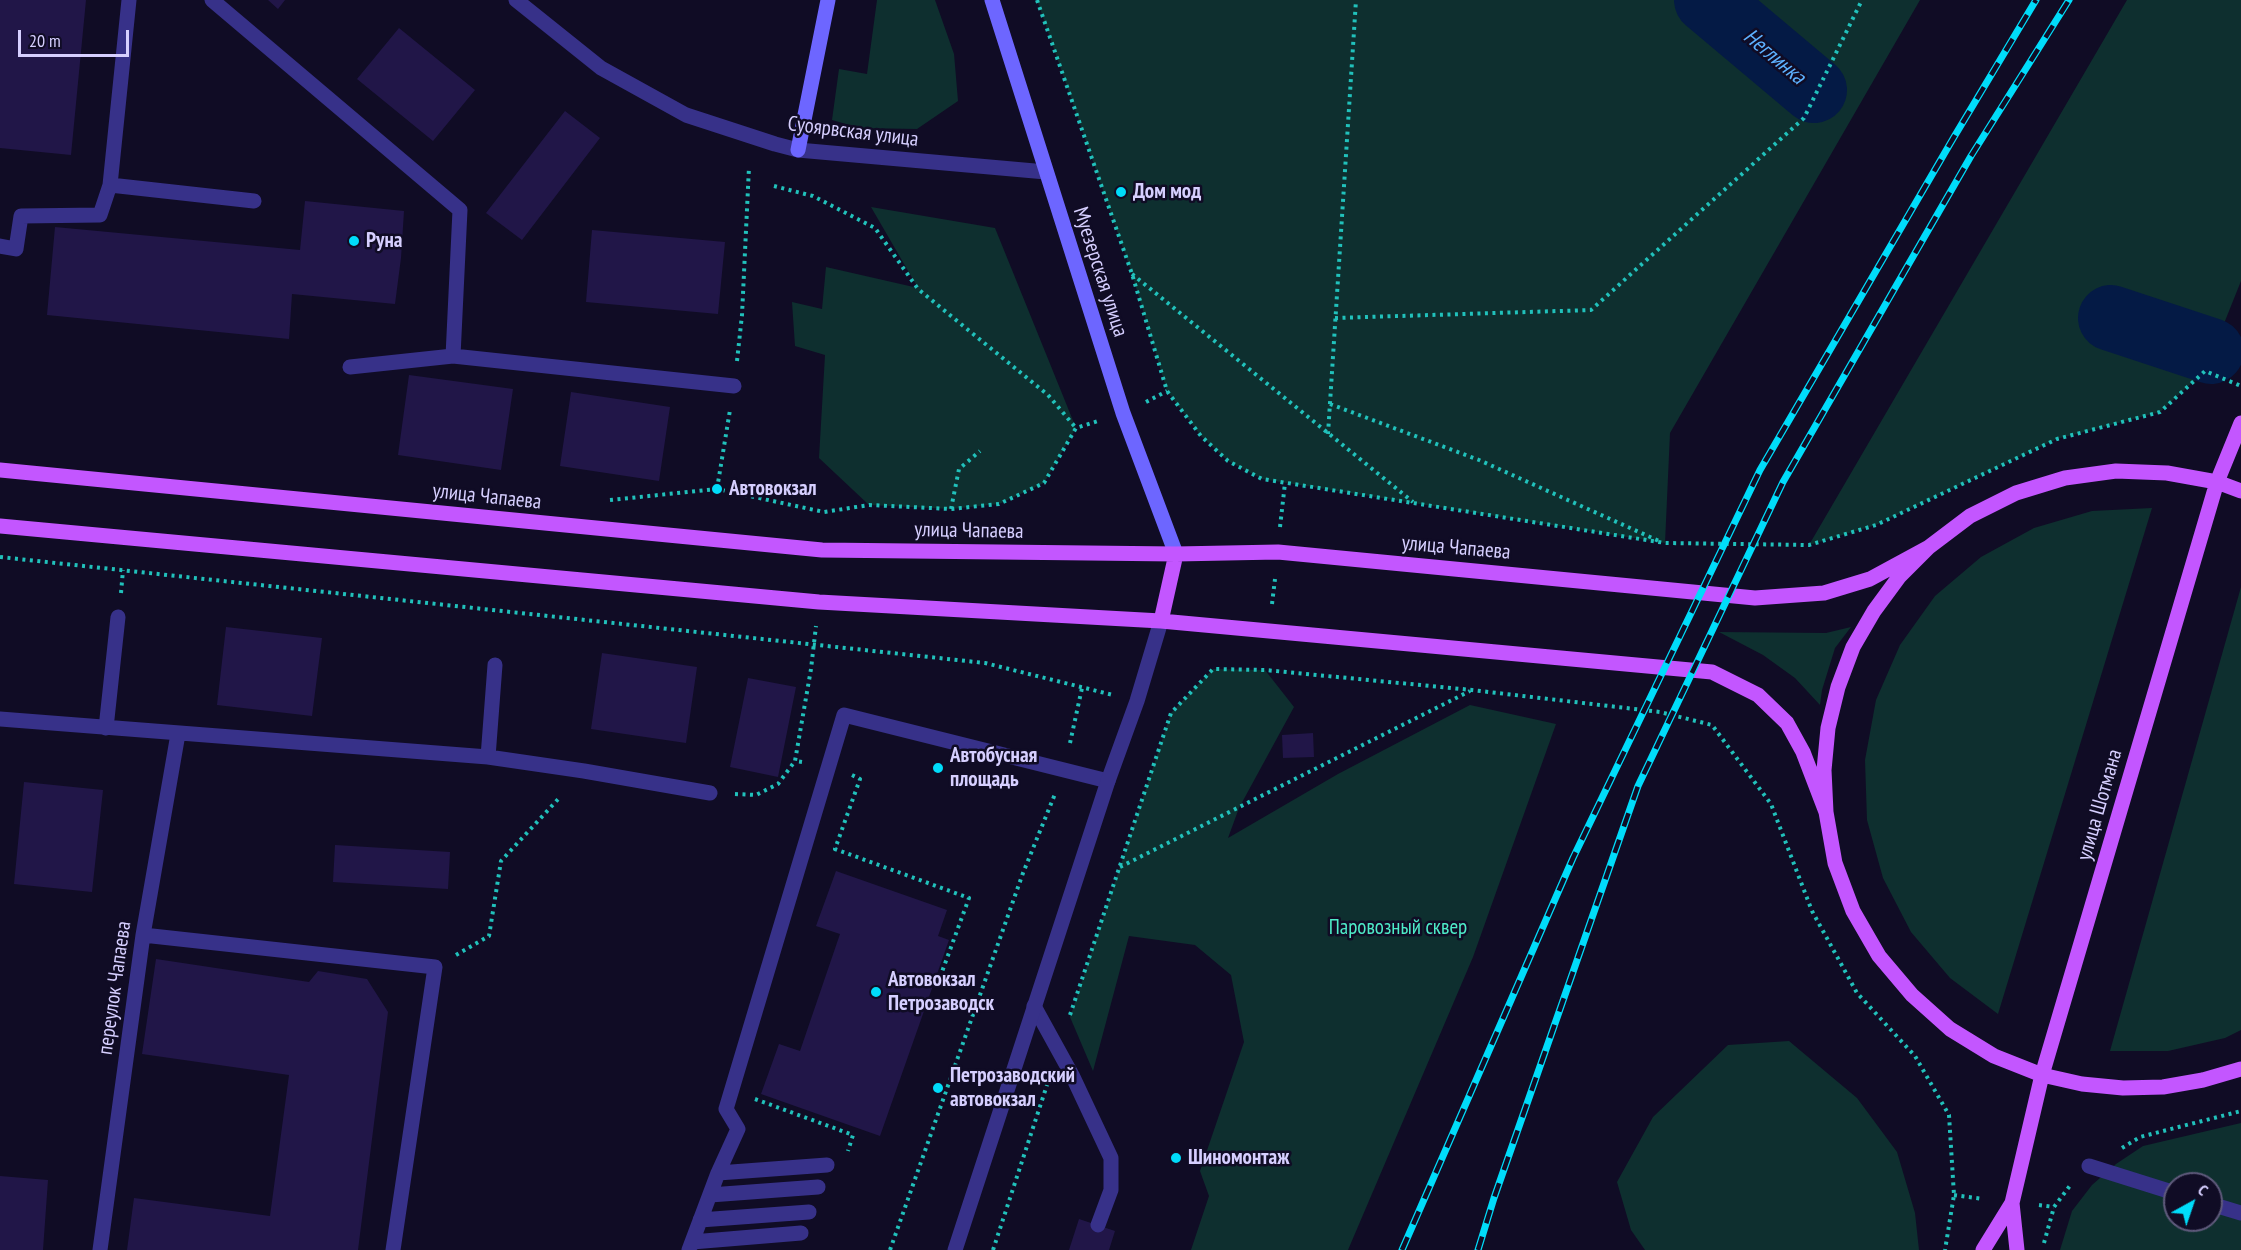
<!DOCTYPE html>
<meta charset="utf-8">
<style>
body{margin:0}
#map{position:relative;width:2241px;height:1250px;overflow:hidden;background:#100c25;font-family:"PT Sans Narrow",sans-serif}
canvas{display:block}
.north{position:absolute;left:2163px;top:1172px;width:60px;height:60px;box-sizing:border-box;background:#100c25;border:2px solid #5f5a7c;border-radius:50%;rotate:40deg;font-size:16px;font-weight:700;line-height:24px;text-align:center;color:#d6cfff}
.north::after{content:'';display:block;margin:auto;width:21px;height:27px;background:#00dcfa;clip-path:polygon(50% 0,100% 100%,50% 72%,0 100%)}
.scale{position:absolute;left:18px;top:30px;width:111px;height:27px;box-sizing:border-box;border:3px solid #d6cfff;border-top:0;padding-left:8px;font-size:18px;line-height:21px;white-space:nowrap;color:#d6cfff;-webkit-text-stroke:4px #100c25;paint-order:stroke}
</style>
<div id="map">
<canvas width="2241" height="1250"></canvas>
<div class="north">С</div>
<div class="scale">20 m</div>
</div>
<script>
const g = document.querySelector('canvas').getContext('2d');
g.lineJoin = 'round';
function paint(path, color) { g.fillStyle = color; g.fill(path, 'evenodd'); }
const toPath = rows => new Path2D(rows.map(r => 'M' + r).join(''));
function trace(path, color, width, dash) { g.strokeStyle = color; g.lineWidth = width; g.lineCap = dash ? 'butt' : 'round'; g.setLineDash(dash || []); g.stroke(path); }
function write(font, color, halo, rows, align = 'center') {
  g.font = font + ' "PT Sans Narrow",sans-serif'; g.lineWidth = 5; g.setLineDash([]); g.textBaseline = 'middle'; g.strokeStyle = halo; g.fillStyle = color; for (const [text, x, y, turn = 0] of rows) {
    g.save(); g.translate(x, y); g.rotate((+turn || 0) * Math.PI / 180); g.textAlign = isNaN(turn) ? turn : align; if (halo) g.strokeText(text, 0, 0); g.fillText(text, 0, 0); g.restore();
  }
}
const green = toPath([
 [877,0,935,0,954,54,958,101,917,129,860,128,832,120,839,69,867,74],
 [1037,0,1920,0,1670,433,1665,543,1262,479,1228,461,1201,436,1167,391,1132,274],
 [2127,0,2241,0,2241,281,2205,371,2160,412,2057,439,1876,525,1809,545],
 [871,207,995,228,1076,428,1044,483,999,504,951,509,869,505,819,458,825,355,795,346,792,302,822,309,826,267,918,288],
 [2152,508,1998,1014,1950,978,1911,932,1883,878,1867,820,1865,760,1876,700,1900,645,1935,596,1981,557,2034,528,2092,511],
 [2241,587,2241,1030,2225,1038,2168,1051,2110,1051],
 [1851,627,1835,648,1822,690,1820,705,1795,678,1763,655,1719,632,1826,633],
 [1213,669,1265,670,1294,707,1239,808,1228,838,1338,774,1470,705,1556,724,1473,957,1348,1250,1191,1250,1209,1196,1200,1171,1244,1042,1231,975,1195,945,1129,936,1093,1071,1070,1017,1171,713],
 [1789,1041,1857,1098,1897,1152,1915,1213,1919,1250,1645,1250,1631,1230,1617,1182,1653,1117,1728,1045],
 [2241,1123,2241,1250,2060,1250,2072,1211,2092,1185,2116,1164,2143,1146],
 [2175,1184,2211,1184,2211,1220,2175,1220]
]);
const river = toPath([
 [1707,0,1814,90],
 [2111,318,2211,351]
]);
const building = toPath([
 [0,0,86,0,71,155,0,148],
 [268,0,285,0,278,9],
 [399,28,475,90,433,141,357,79],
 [565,111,600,138,522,240,486,213],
 [305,201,404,211,401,258,395,304,292,294,289,339,47,315,55,227,300,250],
 [592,230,725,242,718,314,586,302],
 [409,375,513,389,501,470,398,455],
 [571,392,670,407,659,481,560,466],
 [226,627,322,638,312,716,217,705],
 [602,653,697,667,686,743,591,729],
 [748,678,796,687,778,777,730,767],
 [1313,733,1314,757,1283,758,1282,735],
 [24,782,103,790,92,892,14,884],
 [335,845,450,852,448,889,333,882],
 [836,871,947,910,938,936,949,940,880,1136,761,1094,779,1044,800,1051,840,934,816,926],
 [156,959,309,982,318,971,367,979,388,1012,358,1250,127,1250,134,1198,270,1216,289,1075,142,1054],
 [0,1176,48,1180,43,1250,0,1250],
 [1079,1219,1115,1231,1109,1250,1069,1250]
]);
const path = toPath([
 [1037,0,1132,274,1167,391,1201,436,1228,461,1262,479,1665,543,1809,545,1876,525,2057,439,2160,412,2205,371,2241,386],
 [774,186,813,196,875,228,918,289,1048,395,1076,428],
 [1132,274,1413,502],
 [1335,318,1591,310,1804,118,1862,0],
 [737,361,742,315,749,167],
 [1146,402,1167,391],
 [1330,404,1479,460,1659,541],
 [1328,434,1356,0],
 [717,489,730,410],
 [610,500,717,489,824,512,869,505,951,509,999,504,1044,483,1076,428,1098,421],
 [951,509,959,469,980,451],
 [1280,527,1285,483],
 [0,557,985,663,1113,695],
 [121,593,123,570],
 [1272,604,1275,579],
 [1070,743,1082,688],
 [802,762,795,761,811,669,816,626],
 [852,775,860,779,835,849,969,898,939,980],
 [735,794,756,795,778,784,795,761],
 [1120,867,1470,691],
 [456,955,489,936,501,861,561,796],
 [1070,1015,1171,713,1213,669,1265,670,1472,690,1660,712,1712,725,1771,804,1812,911,1857,993,1915,1056,1949,1115,1954,1195,1945,1250],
 [755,1099,853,1135,848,1151],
 [2122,1148,2140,1137,2241,1111],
 [1954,1195,1983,1199],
 [2039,1205,2054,1207],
 [2044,1243,2054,1207,2072,1183],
 [890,1250,1023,873,1055,794],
 [993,1250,1047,1085]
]);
const lane = toPath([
 [212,0,460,210,453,356],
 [110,185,129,0],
 [0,246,16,249,21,216,100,215,110,185,254,201],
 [350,367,453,356,734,386],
 [0,719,488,757,584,771,710,793],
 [106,728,118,617],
 [488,757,495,665],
 [143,935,435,967,393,1250],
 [1034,1006,1072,1075,1111,1158,1111,1190,1098,1225],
 [718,1173,827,1165],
 [710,1195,818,1187],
 [700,1220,809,1212],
 [692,1242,801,1233],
 [100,1250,143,935,178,734],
 [689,1250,718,1173,738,1129,726,1109,844,715,1108,781]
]);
const street = toPath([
 [516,0,601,68,686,115,775,144,798,150,1046,172],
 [2089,1166,2175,1193],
 [2211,1204,2241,1213],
 [955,1250,1108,781,1137,701,1161,621]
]);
const secondary = toPath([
 [992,0,1123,413,1176,554],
 [798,150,828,0]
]);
const primary = toPath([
 [0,470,822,550,1176,554,1278,552,1755,598,1824,593,1870,579,1929,547],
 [2241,491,2217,482,2167,473,2116,471,2065,478,2016,493,1970,516,1929,547,1899,577,1874,611,1853,647,1838,687,1828,728,1824,770,1826,812,1835,863,1853,911,1879,956,1912,995,1950,1029,1994,1056,2042,1075,2082,1084,2123,1088,2163,1087,2203,1080,2241,1069],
 [0,526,819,602,1161,621,1712,672,1758,695,1787,723,1803,752,1826,812],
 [1161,621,1176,554],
 [2012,1203,2017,1250],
 [1983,1250,2012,1203,2042,1075,2217,482,2241,423]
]);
const rail = toPath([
 [1402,1250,1573,858,1760,470,1954,137,2036,0],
 [1478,1250,1494,1198,1638,786,1783,482,1971,156,2069,0]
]);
const markers = [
 [1121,192,6,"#00dcfa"],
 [354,241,6,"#00dcfa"],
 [717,489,6,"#00dcfa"],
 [938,768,6,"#00dcfa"],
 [876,992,6,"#00dcfa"],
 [938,1088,6,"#00dcfa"],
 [1176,1158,6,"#00dcfa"]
];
const streetNames = [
 ["Суоярвская улица",853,132,7],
 ["Муезерская улица",1100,272,72],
 ["улица Чапаева",487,497,6],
 ["улица Чапаева",969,531,1],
 ["улица Чапаева",1456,548,5],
 ["улица Шотмана",2100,805,-74],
 ["переулок Чапаева",115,988,-82]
];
const poiNames = [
 ["Дом мод",1133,192],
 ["Руна",366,241],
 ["Автовокзал",729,489],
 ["Автобусная",950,756],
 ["площадь",950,780],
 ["Автовокзал",888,980],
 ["Петрозаводск",888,1004],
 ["Петрозаводский",950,1076],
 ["автовокзал",950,1100],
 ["Шиномонтаж",1188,1158]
];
const parkNames = [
 ["Паровозный сквер",1398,928]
];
const waterNames = [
 ["Неглинка",1774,57,40]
];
paint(green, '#0e2f2f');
trace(river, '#041a45', 66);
paint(building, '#211648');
trace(path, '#21c1bb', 4, [3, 4.5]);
trace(lane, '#373189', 15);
trace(street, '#373189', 15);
trace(secondary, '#6d66ff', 15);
trace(primary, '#c356ff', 15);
trace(rail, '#00dcfa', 7);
trace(rail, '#100c25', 4.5, [14]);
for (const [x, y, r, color] of markers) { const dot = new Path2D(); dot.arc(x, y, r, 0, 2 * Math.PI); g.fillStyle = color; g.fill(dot); trace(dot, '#100c25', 2); }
write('21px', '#d6cfff', '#100c25', streetNames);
write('bold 21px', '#d6cfff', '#100c25', poiNames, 'left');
write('21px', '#4eecc8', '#100c25', parkNames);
write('italic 22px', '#5db1ff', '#100c25', waterNames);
</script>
